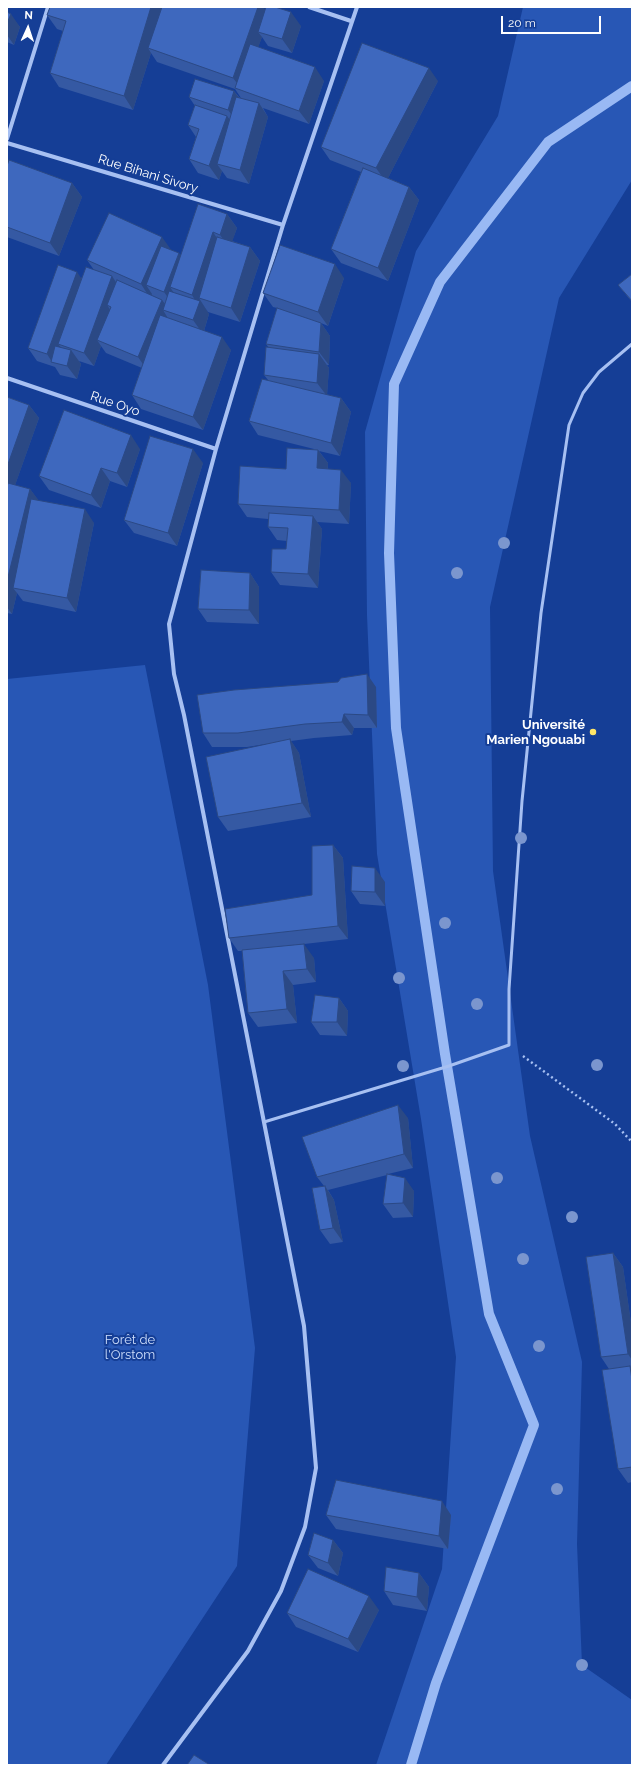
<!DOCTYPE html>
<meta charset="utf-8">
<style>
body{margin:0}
#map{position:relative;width:639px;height:1772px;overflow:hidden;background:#153e96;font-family:Raleway,sans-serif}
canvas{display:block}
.frame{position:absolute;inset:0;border:8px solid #fff;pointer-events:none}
.north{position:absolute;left:8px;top:8px;width:40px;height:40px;-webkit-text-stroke:3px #153e96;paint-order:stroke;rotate:3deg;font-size:11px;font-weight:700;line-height:16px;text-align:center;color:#fff}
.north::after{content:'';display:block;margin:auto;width:14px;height:18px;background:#fff;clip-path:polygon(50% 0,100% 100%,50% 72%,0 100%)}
.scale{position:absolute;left:501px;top:16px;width:100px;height:18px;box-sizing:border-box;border:2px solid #fff;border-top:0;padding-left:5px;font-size:12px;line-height:14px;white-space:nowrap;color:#fff;-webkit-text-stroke:3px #153e96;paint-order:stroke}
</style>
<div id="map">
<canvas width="639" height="1772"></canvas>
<div class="frame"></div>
<div class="north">N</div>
<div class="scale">20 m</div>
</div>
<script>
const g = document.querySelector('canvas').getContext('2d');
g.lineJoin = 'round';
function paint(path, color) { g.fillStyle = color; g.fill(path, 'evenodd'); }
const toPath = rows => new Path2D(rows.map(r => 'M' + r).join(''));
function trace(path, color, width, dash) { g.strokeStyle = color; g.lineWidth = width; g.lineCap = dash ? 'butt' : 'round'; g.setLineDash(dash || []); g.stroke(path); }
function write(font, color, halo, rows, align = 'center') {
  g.font = font + ' Raleway,sans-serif'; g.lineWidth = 4; g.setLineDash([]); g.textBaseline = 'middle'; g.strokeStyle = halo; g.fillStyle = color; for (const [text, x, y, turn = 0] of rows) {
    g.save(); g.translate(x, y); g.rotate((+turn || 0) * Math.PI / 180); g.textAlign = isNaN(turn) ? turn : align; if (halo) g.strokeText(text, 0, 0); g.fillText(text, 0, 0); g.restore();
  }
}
const green = toPath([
 [523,7,632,7,632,180,559,298,490,607,493,871,530,1136,582,1362,577,1544,582,1665,632,1700,632,1765,376,1765,442,1569,456,1357,421,1119,377,854,367,615,365,432,416,251,498,116],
 [145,665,208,985,255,1348,237,1566,106,1765,7,1765,7,679]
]);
const stream = toPath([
 [411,1765,436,1683,534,1425,489,1314,445,1054,396,728,389,553,394,384,440,282,548,142,632,86]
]);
const path = toPath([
 [523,1056,615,1124,632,1142]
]);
const lane = toPath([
 [264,1122,449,1066,509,1045,509,989,522,801,541,613,569,425,583,393,599,372,632,344]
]);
const street = toPath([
 [309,7,351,21],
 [7,139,48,7],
 [7,143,283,225],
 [7,378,216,449],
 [163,1765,248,1651,281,1591,305,1527,316,1468,304,1326,184,715,174,674,169,624,216,449,283,225,357,7]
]);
const trees = [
 [504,543],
 [457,573],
 [521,838],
 [445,923],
 [399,978],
 [477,1004],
 [597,1065],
 [403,1066],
 [497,1178],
 [572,1217],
 [523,1259],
 [539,1346],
 [557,1489],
 [582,1665]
];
const wall = toPath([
 [265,10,301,26,292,53,268,46,262,37,258,47,324,81,309,124,263,108,268,117,249,184,227,178,222,171,219,180,198,173,189,159,196,137,188,125,195,106,189,97,234,91,239,97,241,98,235,89,157,62,151,53,133,110,59,87,50,73,63,31,57,29,47,15],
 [7,12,20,27,14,45,7,42],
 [438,81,388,178,409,187,419,200,388,281,341,263,331,249,361,172,330,160,321,147],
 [7,166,72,183,82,197,59,256,7,237],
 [227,214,237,228,232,241,250,247,260,261,240,322,208,312,202,304,209,314,204,331,231,350,203,430,141,409,132,395,142,368,106,353,101,346,94,366,79,361,81,364,77,379,60,375,55,367,37,361,28,348,81,278,94,270,87,260,171,250,181,255],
 [632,274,632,302,618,285],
 [344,278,328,326,321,323,330,336,329,365,327,365,329,368,327,395,341,398,351,412,340,456,319,451,328,463,328,469,351,483,349,524,317,522,322,529,318,588,280,585,271,572,286,549,287,541,277,540,268,527,268,519,247,517,238,504,286,469,314,449,258,435,249,421,268,380,264,375,269,348,266,344,277,308,273,307,263,293],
 [7,397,29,405,39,418,15,485,30,489,38,500,94,523,76,612,23,601,17,593,12,614,7,613],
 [140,449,127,487,110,481,101,508,49,490,39,476],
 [203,463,177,546,134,533,124,520],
 [250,573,259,587,259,624,207,622,198,609],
 [376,687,377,728,354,728,352,735,314,738,291,741,299,753,311,817,228,831,218,817,266,744,247,747,212,747,203,733],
 [333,845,343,858,348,939,278,947,314,958,316,982,293,985,297,1023,258,1027,248,1013,242,951,238,951,229,938,312,895],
 [385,882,385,906,360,904,351,891],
 [339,998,348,1011,347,1036,320,1035,311,1022],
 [408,1118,413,1168,388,1174,414,1191,413,1217,393,1218,383,1204,387,1175,328,1190,334,1200,343,1242,330,1244,320,1230,324,1186,317,1177],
 [613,1253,623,1267,632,1330,632,1368,631,1368,632,1369,632,1482,628,1483,618,1469,609,1369,601,1357],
 [326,1515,451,1515,448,1549,336,1529],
 [333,1540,343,1553,338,1576,318,1568,308,1555],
 [419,1573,429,1587,427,1611,393,1605,384,1591],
 [379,1610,358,1652,296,1627,287,1613]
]);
const shadedWall = toPath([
 [151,7,165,7,148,48,151,53,133,110,124,96],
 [258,7,263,7,269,15,258,32,262,37,243,91,233,78],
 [291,12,301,26,292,53,282,39],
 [11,14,20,27,14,45,7,35,7,23],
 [315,67,324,81,309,124,299,111],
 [429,68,438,81,386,182,376,168],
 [234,91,244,105,238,123,228,110],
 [259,103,268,117,249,184,240,170],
 [227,116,237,129,217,164,222,171,219,180,209,166],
 [72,183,82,197,59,256,50,243],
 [409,187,419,200,388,281,378,268],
 [227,214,237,228,230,248,220,235],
 [213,232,222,246,199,298,209,314,203,334,193,320,198,305,192,295],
 [162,237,172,251,146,285,152,294,150,298,141,284],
 [250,247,260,261,240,322,231,308],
 [179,253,189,267,170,287,177,298,174,306,164,292],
 [335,264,344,278,328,326,318,312],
 [77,272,86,285,58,344,63,350,52,362,47,354],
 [112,276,121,290,111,307,107,305,113,314,97,340,101,346,94,366,84,353],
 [162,300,172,313,163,310,169,320,147,370,138,357],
 [321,323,330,336,329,365,319,352],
 [222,337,231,350,203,430,193,417],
 [71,350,81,364,77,379,67,366],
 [319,354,329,368,327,396,317,383],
 [341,398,351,412,340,456,331,443],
 [29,405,39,418,13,491,7,482,7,467],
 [131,435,140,449,127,487,117,473],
 [193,449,203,463,177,546,168,533],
 [318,450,328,463,327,482,317,468],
 [101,468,110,481,101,508,91,495],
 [341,470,351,483,349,524,339,510],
 [30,489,40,502,13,588,17,593,12,614,7,607,7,581],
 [85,509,94,523,76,612,67,598],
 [313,516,322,529,318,588,308,574],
 [250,573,259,587,259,624,249,610],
 [367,674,376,687,377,728,368,715],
 [344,714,354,728,352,735,342,722],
 [290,739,299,753,311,817,302,803],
 [333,845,343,858,348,939,338,926],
 [375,868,385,882,385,906,375,892],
 [304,944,314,958,316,982,307,969],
 [283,971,293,985,297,1023,287,1009],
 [339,998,348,1011,347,1036,337,1022],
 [398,1105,408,1118,413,1168,404,1154],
 [405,1178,414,1191,413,1217,403,1203],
 [325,1186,334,1200,343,1242,333,1228],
 [613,1253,623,1267,632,1330,632,1360,628,1354],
 [630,1366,632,1369,632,1380],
 [442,1501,451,1515,448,1549,439,1536],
 [333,1540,343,1553,338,1576,328,1563],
 [419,1573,429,1587,427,1611,417,1597],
 [369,1596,379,1610,358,1652,348,1639]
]);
const building = toPath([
 [50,7,151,7,124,96,50,73,66,21,47,15,50,7],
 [162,7,258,7,233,78,148,48,162,7],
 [266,7,275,7,291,12,282,39,258,32,266,7],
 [7,12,11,14,7,23,7,12],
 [362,43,429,68,376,168,321,147,362,43],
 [250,44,315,67,299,111,235,88,250,44],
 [195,79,234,91,228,110,189,97,195,79],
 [236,97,259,103,240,170,217,164,236,97],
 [195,105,227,116,209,166,189,159,199,129,188,125,195,105],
 [9,160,72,183,50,243,7,227,7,166,9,160],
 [363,168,409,187,378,268,331,249,363,168],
 [198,204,227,214,220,235,213,232,192,295,170,287,198,204],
 [109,213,162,237,141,284,87,260,109,213],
 [217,237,250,247,231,308,199,298,217,237],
 [280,245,335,264,318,312,263,293,280,245],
 [161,246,179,253,164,292,146,285,161,246],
 [58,265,77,272,47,354,28,348,58,265],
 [86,267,112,276,84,353,58,344,86,267],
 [632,274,632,301,618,285,632,274],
 [117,280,162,300,138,357,97,340,111,307,107,305,117,280],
 [169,291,200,301,193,320,163,310,169,291],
 [277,308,321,323,319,352,266,344,277,308],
 [160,315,222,337,193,417,132,395,160,315],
 [55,346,71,350,67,366,51,362,55,346],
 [266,347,319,354,317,383,264,375,266,347],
 [262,379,341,398,331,443,249,421,262,379],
 [7,397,29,405,7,467,7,397],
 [64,410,131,435,117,473,101,468,91,495,39,476,64,410],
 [150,436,193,449,168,533,124,520,150,436],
 [287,448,318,450,317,468,341,470,339,510,238,504,240,466,286,469,287,448],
 [8,483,30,489,7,581,7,488,8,483],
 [31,499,85,509,67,598,13,588,31,499],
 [269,513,313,516,308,574,271,572,272,549,286,549,288,528,268,527,269,513],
 [201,570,250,573,249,610,198,609,201,570],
 [367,674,368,715,344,714,342,722,305,724,238,733,203,733,197,695,234,690,338,682,341,678,367,674],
 [290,739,302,803,218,817,206,757,290,739],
 [333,845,338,926,229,938,225,909,312,895,312,846,333,845],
 [352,866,375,868,375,892,351,891,352,866],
 [304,944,307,969,283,971,287,1009,248,1013,242,950,304,944],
 [315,995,339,998,337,1022,311,1022,315,995],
 [398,1105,404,1154,317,1177,302,1137,398,1105],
 [387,1174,405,1178,403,1203,383,1204,387,1174],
 [325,1186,333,1228,320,1230,312,1188,325,1186],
 [613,1253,628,1354,601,1357,586,1257,613,1253],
 [630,1366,632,1380,632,1467,618,1469,602,1370,630,1366],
 [336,1480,442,1501,439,1536,326,1515,336,1480],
 [314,1533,333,1540,328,1563,308,1555,314,1533],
 [386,1567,419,1573,417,1597,384,1591,386,1567],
 [308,1569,369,1596,348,1639,287,1613,308,1569],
 [194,1755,210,1765,187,1765,194,1755]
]);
const markers = [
 [593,732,4,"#ffe668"]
];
const streetNames = [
 ["Rue Bihani Sivory",148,174,17],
 ["Rue Oyo",115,404,19]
];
const poiNames = [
 ["Université",585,725],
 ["Marien Ngouabi",585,740]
];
const parkNames = [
 ["Forêt de",130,1340],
 ["l'Orstom",130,1355]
];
paint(green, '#2857b5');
trace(stream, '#99b9f4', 10);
trace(path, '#a7c0f2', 2.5, [2, 3]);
trace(lane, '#a7c0f2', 3);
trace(street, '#a7c0f2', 4);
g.fillStyle = '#7b96ce';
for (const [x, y] of trees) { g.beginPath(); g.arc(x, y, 6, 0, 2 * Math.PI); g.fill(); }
paint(wall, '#3559a3');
paint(shadedWall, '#2b4985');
paint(building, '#3e68be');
trace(building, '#2b4985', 1);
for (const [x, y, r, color] of markers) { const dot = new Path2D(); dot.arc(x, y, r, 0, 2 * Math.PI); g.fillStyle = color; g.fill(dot); trace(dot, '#153e96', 1.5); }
write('13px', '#fff', '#153e96', streetNames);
write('bold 13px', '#fff', '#153e96', poiNames, 'right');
write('13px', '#cedefc', '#153e96', parkNames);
</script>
